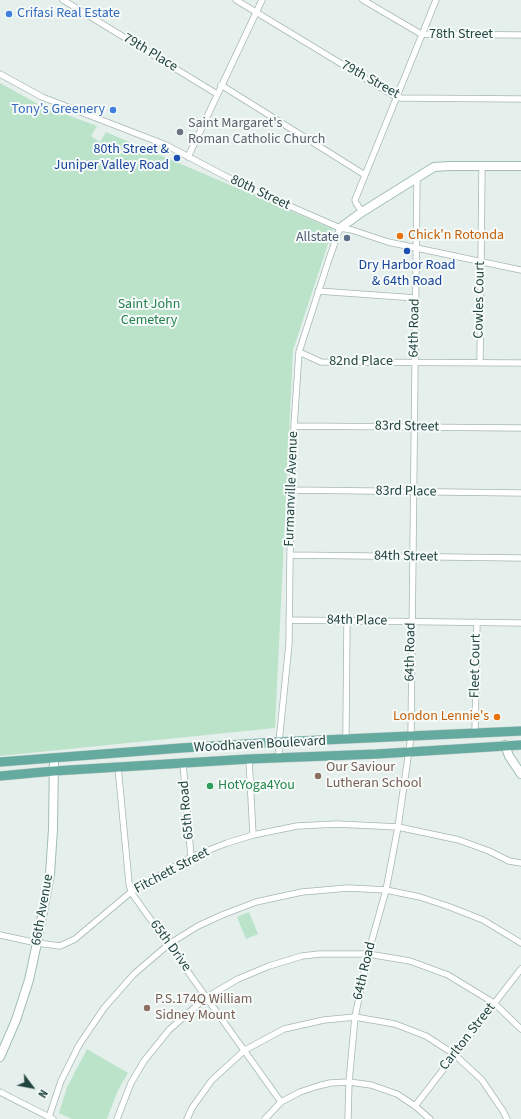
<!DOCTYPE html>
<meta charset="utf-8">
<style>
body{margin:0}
#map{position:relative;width:521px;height:1119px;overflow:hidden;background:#e5efec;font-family:"Source Sans 3",sans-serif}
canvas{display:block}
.north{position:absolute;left:12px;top:1067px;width:40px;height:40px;-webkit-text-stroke:3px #f6fbf9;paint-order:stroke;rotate:122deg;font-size:11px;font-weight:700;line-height:16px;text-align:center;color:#21443e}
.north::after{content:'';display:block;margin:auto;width:14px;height:18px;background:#21443e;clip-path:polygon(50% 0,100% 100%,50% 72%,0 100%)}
</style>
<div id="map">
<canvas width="521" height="1119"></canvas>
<div class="north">N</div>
</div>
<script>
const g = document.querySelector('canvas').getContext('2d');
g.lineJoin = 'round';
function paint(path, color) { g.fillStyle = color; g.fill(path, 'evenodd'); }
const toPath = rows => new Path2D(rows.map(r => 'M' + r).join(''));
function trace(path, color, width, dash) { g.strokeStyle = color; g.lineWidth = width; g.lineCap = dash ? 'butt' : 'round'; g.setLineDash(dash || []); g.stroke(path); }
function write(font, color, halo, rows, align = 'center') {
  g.font = font + ' "Source Sans 3",sans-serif'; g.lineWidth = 4; g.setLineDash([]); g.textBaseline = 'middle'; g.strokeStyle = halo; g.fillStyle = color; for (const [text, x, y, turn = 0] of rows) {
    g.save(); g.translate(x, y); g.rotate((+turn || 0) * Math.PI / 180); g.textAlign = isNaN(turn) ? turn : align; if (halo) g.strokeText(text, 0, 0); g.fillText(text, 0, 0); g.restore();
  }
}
const green = toPath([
 [0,83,40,105,97,126,91,136,100,142,106,132,333,229,293,350,275,728,0,756],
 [249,912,258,934,246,939,237,917],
 [87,1049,128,1073,118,1090,107,1119,72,1119,59,1113,67,1087]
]);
const street = toPath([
 [63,0,217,94],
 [236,0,396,97,401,98,521,99],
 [363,0,421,34,521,35],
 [0,74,42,97,166,145,246,187,340,228,352,230,388,242,521,270],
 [221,85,365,175],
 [188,157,262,0],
 [362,212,356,203,355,200,436,0],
 [318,291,416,298],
 [299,352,321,362,521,363],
 [480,363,482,166],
 [294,426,521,428],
 [292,490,521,493],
 [290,555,521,558],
 [289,620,521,623],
 [475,733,477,622],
 [346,739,346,730,347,621],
 [279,757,279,742,289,644,290,555,294,426,299,352,329,259,340,228],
 [249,759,253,835],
 [183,763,191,857],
 [118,767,129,883,131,892,281,1102],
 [0,935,37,943,60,946,75,939,131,892,191,857,227,843,253,835,297,826,337,824,398,827,459,840,489,851,509,861,521,863],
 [0,1092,53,1119],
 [415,1106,521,969],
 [49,1117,61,1081,79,1045,104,1008,134,974,169,944,198,926,222,915,256,902,302,892,348,888,386,890,420,897,450,907,483,920,521,943],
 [117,1119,131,1083,144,1061,169,1030,202,1001,207,997,238,979,269,966,302,956,320,954,368,954,410,961,448,975,494,1003,521,1029],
 [187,1119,192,1108,212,1080,245,1050,284,1029,324,1020,355,1017,395,1024,426,1036,454,1054,482,1080,503,1111,507,1119],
 [265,1119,281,1102,300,1092,318,1086,330,1083,349,1082,371,1085,397,1094,415,1106,430,1119],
 [348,1119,349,1082,355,1017,368,954,386,890,398,827,411,736,417,178]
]);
const secondary = toPath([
 [340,228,362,212,434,167,449,166,521,166],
 [505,745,509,756,521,774],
 [0,1057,16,1020,29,980,37,943,50,874,53,829,54,758]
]);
const primary = toPath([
 [0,762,181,748,279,742,521,731],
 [0,776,54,771,249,759,377,754,521,745]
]);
const markers = [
 [9,14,4,"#3f7fe0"],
 [113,110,4,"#3f7fe0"],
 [180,132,4,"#6b7280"],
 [177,158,4,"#1a4fb4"],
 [400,236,4,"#e8710a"],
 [347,238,4,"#5c6f8a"],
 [407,251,4,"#1a4fb4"],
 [497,717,4,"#e8710a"],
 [318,776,4,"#8d6e63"],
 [210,786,4,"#2e9e5b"],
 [147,1008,4,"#8d6e63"]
];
const shopNames = [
 ["Crifasi Real Estate",17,14],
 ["Tony’s Greenery",105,110,"right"]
];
const streetNames = [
 ["78th Street",461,35],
 ["79th Place",150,53,31],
 ["79th Street",370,80,29],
 ["80th Street",260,193,25],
 ["Cowles Court",480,300,-89],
 ["64th Road",415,328,-89],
 ["82nd Place",361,362],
 ["83rd Street",407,427,1],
 ["Furmanville Avenue",292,489,-88],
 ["83rd Place",406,492,1],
 ["84th Street",406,557,1],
 ["84th Place",357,621,1],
 ["64th Road",411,652,-89],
 ["Fleet Court",476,666,-89],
 ["Woodhaven Boulevard",260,745,-3],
 ["65th Road",187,810,-95],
 ["Fitchett Street",172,871,-28],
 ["66th Avenue",43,910,-80],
 ["65th Drive",170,946,54],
 ["64th Road",365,971,-77],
 ["Carlton Street",468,1037,-52]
];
const worshipNames = [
 ["Saint Margaret's",188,124],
 ["Roman Catholic Church",188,140]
];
const transitNames = [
 ["80th Street &",169,150],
 ["Juniper Valley Road",169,166],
 ["Dry Harbor Road",407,266,"center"],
 ["& 64th Road",407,282,"center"]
];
const foodNames = [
 ["Chick'n Rotonda",408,236],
 ["London Lennie's",489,717,"right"]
];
const serviceNames = [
 ["Allstate",339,238]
];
const parkNames = [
 ["Saint John",149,305],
 ["Cemetery",149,321]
];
const educationNames = [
 ["Our Saviour",326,768],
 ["Lutheran School",326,784],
 ["P.S.174Q William",155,1000],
 ["Sidney Mount",155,1016]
];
const leisureNames = [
 ["HotYoga4You",218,786]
];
paint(green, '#bbe3c9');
trace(street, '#a6b8b4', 7);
trace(secondary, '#a1bdb6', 10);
trace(primary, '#c1cbc9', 10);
trace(street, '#fff', 5.5);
trace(secondary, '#fff', 8);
trace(primary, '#64aa9e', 9);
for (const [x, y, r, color] of markers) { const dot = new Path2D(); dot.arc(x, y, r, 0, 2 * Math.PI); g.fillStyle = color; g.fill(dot); trace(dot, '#f6fbf9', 1.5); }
write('14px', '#366cbe', '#f6fbf9', shopNames, 'left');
write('14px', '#21443e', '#f6fbf9', streetNames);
write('14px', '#5b616d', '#f6fbf9', worshipNames, 'left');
write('14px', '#164399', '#f6fbf9', transitNames, 'right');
write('14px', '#c56008', '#f6fbf9', foodNames, 'left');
write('14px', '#4e5e75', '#f6fbf9', serviceNames, 'right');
write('14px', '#258150', '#f6fbf9', parkNames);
write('14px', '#785e54', '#f6fbf9', educationNames, 'left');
write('14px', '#27864d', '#f6fbf9', leisureNames, 'left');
</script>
